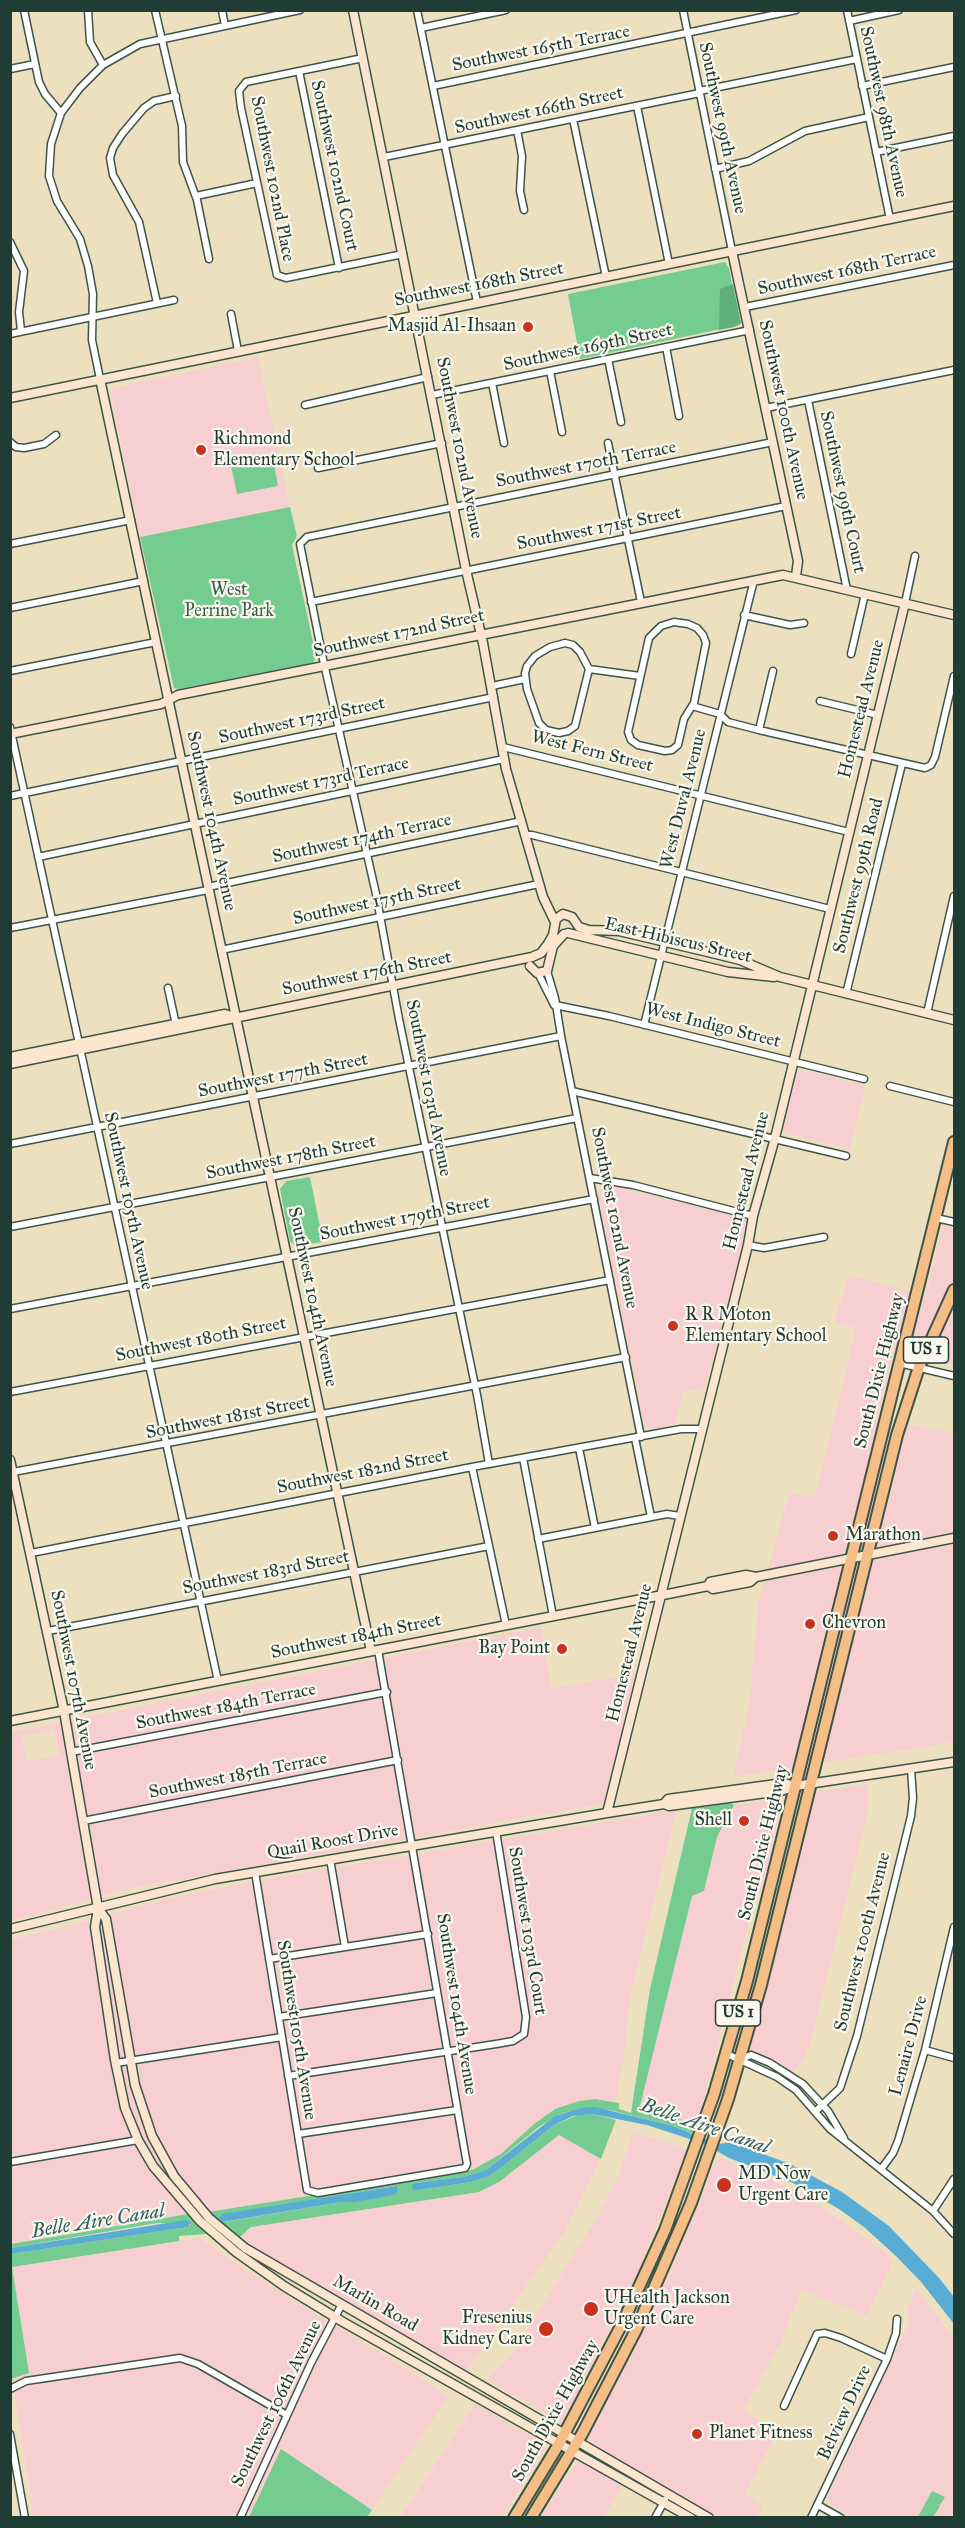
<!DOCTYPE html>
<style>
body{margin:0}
#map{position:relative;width:965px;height:2528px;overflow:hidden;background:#ede0bf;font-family:"IM FELL Great Primer",serif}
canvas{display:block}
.frame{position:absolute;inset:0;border:12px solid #1f3d34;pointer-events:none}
</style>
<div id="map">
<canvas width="965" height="2528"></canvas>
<div class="frame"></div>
</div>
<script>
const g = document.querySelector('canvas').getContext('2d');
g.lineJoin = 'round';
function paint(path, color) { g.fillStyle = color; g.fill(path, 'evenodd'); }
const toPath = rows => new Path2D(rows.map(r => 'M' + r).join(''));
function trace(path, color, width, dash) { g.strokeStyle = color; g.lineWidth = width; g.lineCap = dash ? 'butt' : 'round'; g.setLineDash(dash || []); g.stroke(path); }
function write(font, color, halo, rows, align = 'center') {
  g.font = font + ' "IM FELL Great Primer",serif'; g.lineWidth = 4.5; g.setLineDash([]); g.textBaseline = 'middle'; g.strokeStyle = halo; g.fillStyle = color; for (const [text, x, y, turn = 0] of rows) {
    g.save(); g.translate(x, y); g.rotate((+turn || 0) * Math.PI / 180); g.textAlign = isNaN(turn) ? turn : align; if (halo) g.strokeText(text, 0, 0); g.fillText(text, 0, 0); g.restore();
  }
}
const built = toPath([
 [258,357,290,507,140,537,111,394,113,388],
 [799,1069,865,1085,850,1150,783,1132,796,1072],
 [608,1185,747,1219,745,1243,705,1388,683,1392,675,1425,651,1430,644,1422,597,1189],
 [943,1225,954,1228,954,1365,894,1349,877,1417,954,1434,954,1742,733,1777,750,1701,758,1606,789,1494,815,1496,856,1328,834,1322,849,1275,926,1296],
 [541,1627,551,1689,638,1673,604,1801,601,1804,132,1888,11,1921,11,1732],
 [54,1730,59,1755,27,1761,22,1736],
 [867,1784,869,1805,812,2036,804,2059,793,2073,746,2048,812,1792],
 [775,1799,781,1807,761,1892,755,1900,697,2125,640,2106,692,1895,704,1891,717,1837,734,1805],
 [677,1810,630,1996,624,2056,615,2102,595,2099,579,2101,555,2109,534,2124,501,2154,472,2170,221,2211,188,2214,11,2244,11,1939,65,1927,154,1902,242,1883],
 [633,2132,687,2149,639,2269,565,2418,558,2420,487,2380,515,2351,604,2205,618,2176],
 [559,2135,601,2159,565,2231,467,2370,434,2356,243,2241,241,2237,244,2231,251,2227,499,2182],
 [722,2158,802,2193,884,2251,893,2262,867,2315,801,2290,781,2342,743,2410,778,2431,745,2494,763,2506,756,2517,715,2517,589,2444,589,2434,646,2327,686,2235,714,2163],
 [200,2238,265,2283,425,2380,448,2397,367,2517,34,2518,12,2378,29,2372,12,2267],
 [916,2288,954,2338,954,2517,851,2517,830,2505,827,2498,909,2323,907,2312],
 [475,2404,542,2443,545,2449,502,2517,400,2517],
 [579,2459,624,2482,604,2517,540,2518]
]);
const green = toPath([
 [725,262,729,268,740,325,580,359,568,294],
 [273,458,278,486,237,494,231,466],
 [290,507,297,536,292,545,316,656,315,660,312,663,178,689,174,688,140,537],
 [310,1177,323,1242,295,1246,290,1241,280,1189,286,1181],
 [731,1803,734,1805,717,1837,704,1891,692,1896,640,2106,697,2125,694,2134,670,2125,610,2110,580,2108,560,2114,540,2126,486,2170,463,2177,415,2183,413,2191,471,2182,487,2177,502,2167,554,2125,578,2115,592,2114,616,2120,601,2159,559,2135,499,2182,479,2192,251,2227,238,2239,208,2212,472,2170,501,2154,534,2124,555,2109,579,2101,595,2099,619,2103,619,2109,631,2113,650,1989,692,1808],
 [395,2186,397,2193,357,2202,341,2202,225,2222,222,2215],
 [188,2214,207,2234,179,2236,179,2241,12,2267,29,2373,11,2379,11,2254,188,2227,191,2224,157,2223,11,2248,11,2244],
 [281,2449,372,2510,367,2517,249,2517],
 [932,2491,945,2497,940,2505,937,2504,940,2506,933,2517,918,2517]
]);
const forest = toPath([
 [733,284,741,323,734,327,719,330,720,289]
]);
const water = toPath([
 [595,2107,670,2125,719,2144,731,2142,790,2164,842,2192,889,2226,940,2279,954,2297,954,2324,922,2283,896,2256,864,2227,839,2209,793,2183,729,2158,705,2144,647,2125,592,2114,573,2116,554,2125,502,2167,487,2177,471,2182,413,2191,412,2185,415,2183,463,2177,486,2170,555,2116,580,2108],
 [397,2186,397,2193,393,2195,357,2202,341,2202,223,2222,219,2218,222,2214],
 [186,2220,191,2222,188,2227,11,2254,11,2248]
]);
const street = toPath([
 [24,10,39,82,45,94,61,113],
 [88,10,90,42,103,65],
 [155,10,182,126,183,162,197,200,209,259],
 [222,10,225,26],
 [417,10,477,302],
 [683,10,732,251],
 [847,10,890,219],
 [849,21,899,10],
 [421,28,506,10],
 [363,58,246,82,239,91,241,108,277,275,286,278,403,254],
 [10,69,35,64],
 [299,71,339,268],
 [433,86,796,10],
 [862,86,954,67],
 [699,91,857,59],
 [637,106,669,264],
 [573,119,606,277],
 [517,130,522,156,520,191,524,210],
 [876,152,954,136],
 [384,157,700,93],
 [715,169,749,161,805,131,869,117],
 [196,196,257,183],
 [10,242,24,271,19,312,21,331],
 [157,303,139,222,113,175,110,158,113,148,122,134,144,108,154,101,176,96],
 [745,307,954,265],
 [231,314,238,351],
 [10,334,174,300],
 [666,347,679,416],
 [608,359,621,422],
 [550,371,562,432],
 [100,379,92,340,93,294,88,266,80,239,57,201,49,176,51,144,61,113,80,88,103,65,140,44,300,10],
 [492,383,504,443],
 [432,395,750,330],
 [808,400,847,590],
 [305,405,428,377],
 [766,408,954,370],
 [10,442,16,447,24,448,44,444,56,435],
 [608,443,641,602],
 [318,468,442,443],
 [10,544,131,520],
 [311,602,786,506],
 [905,603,915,556],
 [10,608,144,581],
 [744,615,790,625,804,623],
 [674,622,688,624,697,628,703,635,706,643,694,703,684,719,678,745,672,750,665,751,638,745,631,740,628,732,649,638,661,626,674,622],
 [565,643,573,645,580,652,589,669,575,726,568,731,559,733,546,730,539,723,527,689,525,673,527,666,535,656,550,647,565,643],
 [851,654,865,594],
 [589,669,640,676],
 [10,671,156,642],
 [492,686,525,679],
 [820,701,878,715],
 [692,706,720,714,728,722,759,730,925,768,931,765,935,757,954,676],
 [10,727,218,1681],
 [759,730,773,671],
 [503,747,849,832],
 [10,796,494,697],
 [527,835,532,835,830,909],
 [38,857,504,759],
 [208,887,522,821],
 [10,928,208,890],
 [221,950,539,884],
 [547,971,555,998,561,1036,641,1437],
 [538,973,554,1005],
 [168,988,176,1025],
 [846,994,902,764],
 [555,1005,609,1016,864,1079],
 [927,1013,954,896],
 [644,1025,754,580],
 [890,1086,954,1102],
 [572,1091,846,1156],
 [10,1144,561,1036],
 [590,1178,633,1185,753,1216],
 [936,1218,954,1222],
 [10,1227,577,1118],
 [748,1245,764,1248,824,1237],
 [10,1309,594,1199],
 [899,1363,954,1376],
 [10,1392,610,1280],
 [635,1438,651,1517],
 [579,1448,595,1528],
 [523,1458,553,1616],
 [489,1464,477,1395,399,1019,376,894,323,659,300,544,307,537,773,442],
 [472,1467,506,1625],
 [13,1472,626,1357],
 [538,1539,667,1514,680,1516],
 [31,1553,472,1467,681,1429,702,1429],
 [48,1631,489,1546],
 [71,1752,387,1692],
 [83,1821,398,1760],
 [330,1859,345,1947],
 [255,1872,307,2190,318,2193,465,2168,467,2164,465,2153,378,1650],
 [269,1959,428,1934],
 [279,2017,437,1993],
 [925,2050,954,2058],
 [727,2054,777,2077,796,2090,830,2129,933,2211,954,2234],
 [741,2059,751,2055,770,2063,803,2084,828,2111,844,2138],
 [116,2063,282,2037],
 [288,2076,496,2044,513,2041,524,2034,526,2017,496,1831],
 [816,2111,840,2088,857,2036,911,1816,913,1798,911,1769],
 [298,2134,457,2110],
 [10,2162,138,2140],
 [882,2168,893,2153,898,2141,925,2050,954,1927],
 [933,2211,954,2179],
 [10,2389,26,2381,180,2358,198,2364,287,2415],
 [784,2406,817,2334,825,2333,841,2338,887,2359],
 [10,2434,25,2518],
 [818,2505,841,2518],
 [240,2518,311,2363,342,2304],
 [655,2518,665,2500],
 [811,2518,887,2359,896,2333,897,2319]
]);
const secondary = toPath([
 [353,10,466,570,483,643,506,769,543,897,555,922],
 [732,251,798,561,796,576],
 [100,379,371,1651],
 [10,398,954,206],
 [10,734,161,704,178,695,783,575,954,615],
 [568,933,728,972,774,977],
 [530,966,537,973,547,971,553,946,564,934],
 [10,1057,225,1014,234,1017],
 [10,1064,532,957,541,953,548,944,553,935,556,919,563,914,572,917,579,927,589,930,619,931,716,954,740,960,780,977,954,1020],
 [10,1460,64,1711,98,1908,106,1919,135,2085,152,2136,174,2176,209,2218,245,2248,709,2518],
 [756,1577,954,1538],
 [10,1721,673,1593,708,1586,710,1582,746,1575,756,1577,750,1582,713,1589,708,1586],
 [664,1804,668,1799,690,1796,783,1783,795,1786],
 [607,1813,748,1245,753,1216,775,1138,905,603],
 [98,1908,95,1927,115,2060,125,2108,138,2140,153,2166,200,2221,236,2252,284,2286,343,2322,691,2518],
 [10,1929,215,1879,607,1813,664,1804,669,1806,781,1791,795,1786,954,1762]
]);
const highway = toPath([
 [514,2518,559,2444,623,2322,665,2230,714,2094,747,1981,954,1142],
 [531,2518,582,2434,636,2330,691,2203,728,2099,761,1985,897,1435,919,1367,954,1290]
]);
const markers = [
 [528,327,6,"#c8321e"],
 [201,450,6,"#c8321e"],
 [673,1326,6,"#c8321e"],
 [833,1536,6,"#c8321e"],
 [810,1624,6,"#c8321e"],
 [562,1649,6,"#c8321e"],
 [744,1821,6,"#c8321e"],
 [724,2185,8,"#c8321e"],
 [591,2309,8,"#c8321e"],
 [546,2329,8,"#c8321e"],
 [697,2434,6,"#c8321e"]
];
const shields = [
 [926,1350,45],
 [738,2013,45]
];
const shieldNames = [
 ["US 1",926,1350],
 ["US 1",738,2013]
];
const streetNames = [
 ["Southwest 165th Terrace",541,49,-11],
 ["Southwest 166th Street",539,111,-12],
 ["Southwest 98th Avenue",883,112,78],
 ["Southwest 99th Avenue",722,128,78],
 ["Southwest 102nd Court",334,166,78],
 ["Southwest 102nd Place",272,179,79],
 ["Southwest 168th Terrace",847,271,-12],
 ["Southwest 168th Street",479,285,-11],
 ["Southwest 169th Street",588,348,-12],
 ["Southwest 100th Avenue",783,410,78],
 ["Southwest 102nd Avenue",459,448,79],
 ["Southwest 170th Terrace",586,465,-11],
 ["Southwest 99th Court",842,492,78],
 ["Southwest 171st Street",599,529,-11],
 ["Southwest 172nd Street",399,634,-12],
 ["Homestead Avenue",862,709,-76],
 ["Southwest 173rd Street",302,721,-12],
 ["West Fern Street",592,752,14],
 ["Southwest 173rd Terrace",321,782,-12],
 ["West Duval Avenue",684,799,-76],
 ["Southwest 104th Avenue",211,821,78],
 ["Southwest 174th Terrace",362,839,-12],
 ["Southwest 99th Road",859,876,-76],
 ["Southwest 175th Street",377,902,-12],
 ["East Hibiscus Street",678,941,13],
 ["Southwest 176th Street",367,974,-11],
 ["West Indigo Street",713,1026,14],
 ["Southwest 177th Street",283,1076,-11],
 ["Southwest 103rd Avenue",428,1088,79],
 ["Southwest 178th Street",291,1158,-11],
 ["Homestead Avenue",747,1181,-76],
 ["Southwest 105th Avenue",128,1201,78],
 ["Southwest 102nd Avenue",614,1218,79],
 ["Southwest 179th Street",405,1219,-11],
 ["Southwest 104th Avenue",312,1297,78],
 ["Southwest 180th Street",201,1340,-11],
 ["South Dixie Highway",880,1371,-76],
 ["Southwest 181st Street",228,1418,-11],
 ["Southwest 182nd Street",363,1472,-11],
 ["Southwest 183rd Street",266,1573,-11],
 ["Southwest 184th Street",356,1637,-11],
 ["Homestead Avenue",630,1653,-76],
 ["Southwest 107th Avenue",73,1680,79],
 ["Southwest 184th Terrace",226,1707,-11],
 ["Southwest 185th Terrace",238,1776,-11],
 ["Quail Roost Drive",333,1842,-10],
 ["South Dixie Highway",764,1843,-76],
 ["Southwest 103rd Court",527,1931,81],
 ["Southwest 100th Avenue",863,1942,-76],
 ["Southwest 104th Avenue",456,2004,81],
 ["Southwest 105th Avenue",296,2030,81],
 ["Lenaire Drive",909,2046,-75],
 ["Marlin Road",375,2304,30],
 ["Southwest 106th Avenue",277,2404,-64],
 ["South Dixie Highway",556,2411,-61],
 ["Belview Drive",845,2413,-65]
];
const poiNames = [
 ["Masjid Al-Ihsaan",516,327,"right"],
 ["Richmond",213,440],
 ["Elementary School",213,461],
 ["R R Moton",685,1316],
 ["Elementary School",685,1337],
 ["Marathon",845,1536],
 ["Chevron",822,1624],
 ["Bay Point",550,1649,"right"],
 ["Shell",732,1821,"right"],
 ["MD Now",738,2175],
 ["Urgent Care",738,2196],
 ["UHealth Jackson",604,2299],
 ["Urgent Care",604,2320],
 ["Fresenius",532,2319,"right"],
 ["Kidney Care",532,2340,"right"],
 ["Planet Fitness",709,2434]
];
const parkNames = [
 ["West",229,591],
 ["Perrine Park",229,612]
];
const waterNames = [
 ["Belle Aire Canal",705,2127,19],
 ["Belle Aire Canal",98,2222,-9]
];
paint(built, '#f7cfd1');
paint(green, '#74cc91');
paint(forest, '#5fb07b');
paint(water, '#59add5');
trace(street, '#3e5549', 9);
trace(secondary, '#3e5549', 11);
trace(highway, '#3e5549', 14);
trace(street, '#fff', 6);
trace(secondary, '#fbe5cf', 8);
trace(highway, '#f5be86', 10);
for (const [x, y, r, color] of markers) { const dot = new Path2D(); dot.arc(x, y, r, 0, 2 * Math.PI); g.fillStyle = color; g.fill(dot); trace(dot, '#fbf7ec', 2); }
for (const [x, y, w] of shields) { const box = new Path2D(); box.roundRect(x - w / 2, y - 13, w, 26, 4.5); g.fillStyle = '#fbf7ec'; g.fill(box); trace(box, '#1f3d34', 1.5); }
write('bold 16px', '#1f3d34', null, shieldNames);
write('18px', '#1f3d34', '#fbf7ec', streetNames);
write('18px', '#1f3d34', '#fbf7ec', poiNames, 'left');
write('18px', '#34614b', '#fbf7ec', parkNames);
write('italic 20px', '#305f64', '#fbf7ec', waterNames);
</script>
